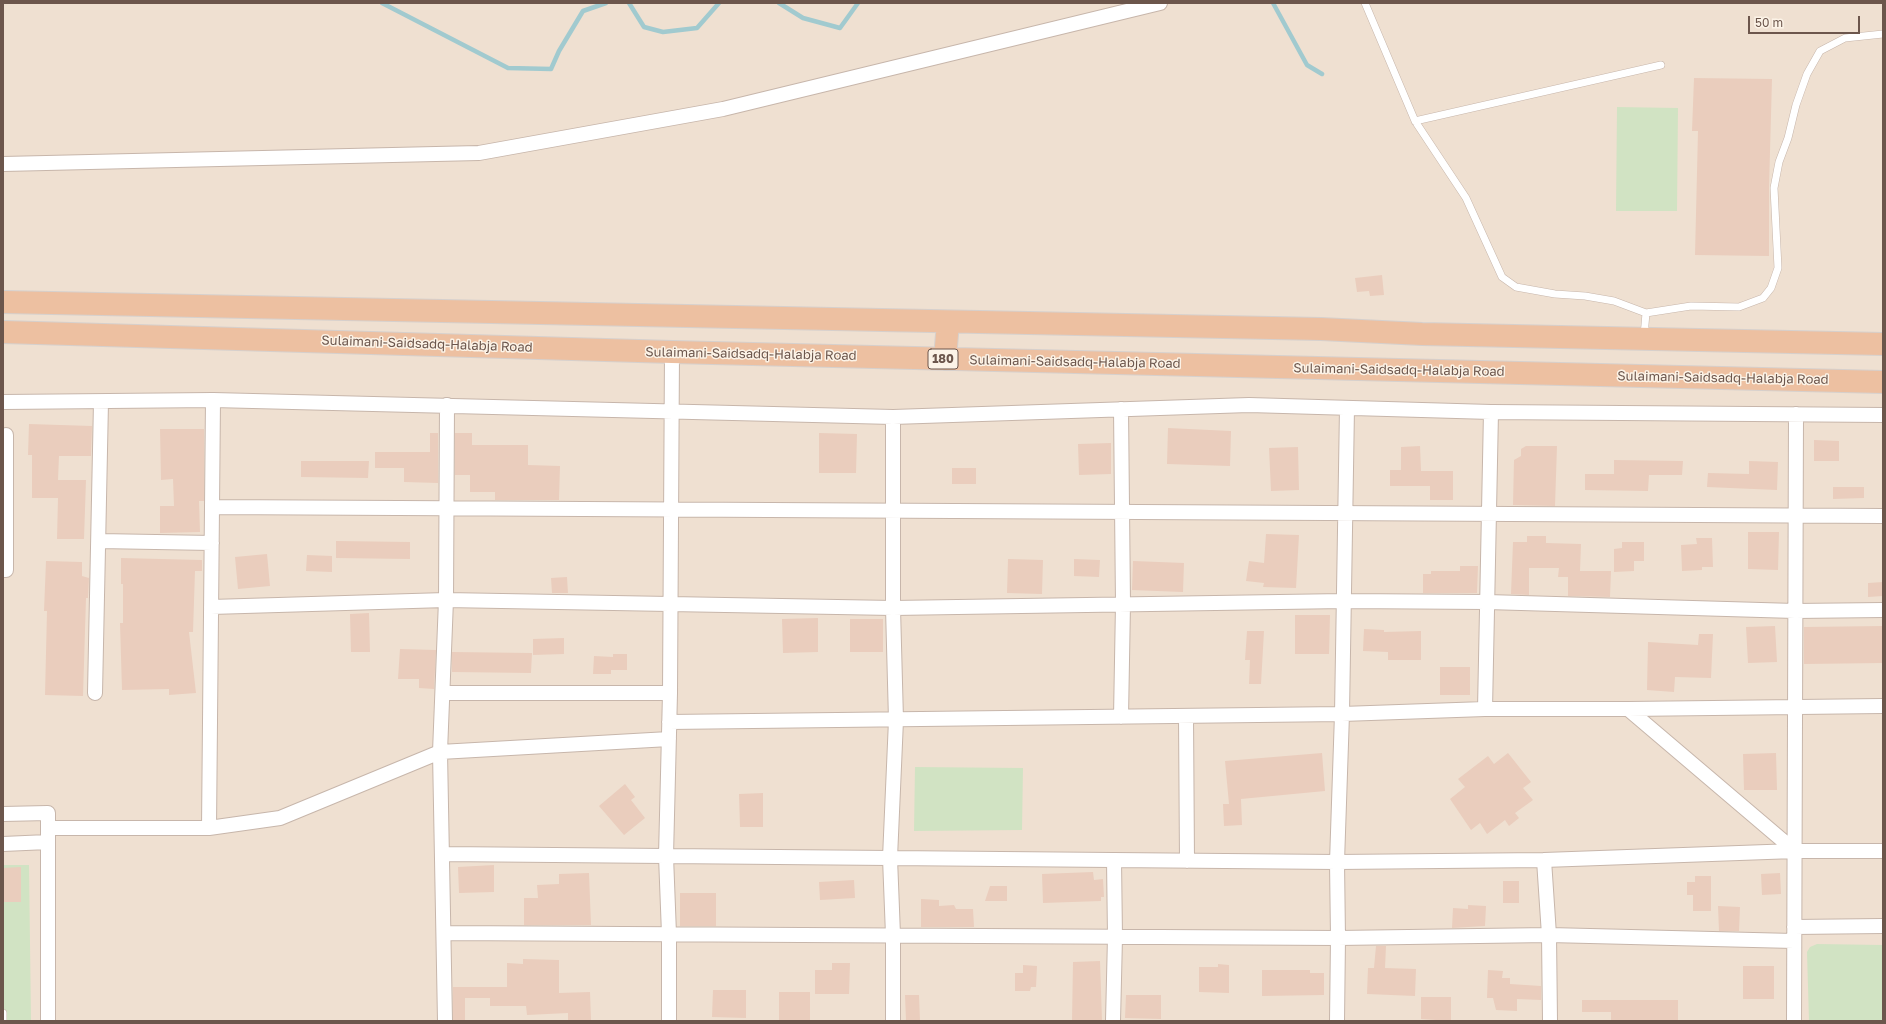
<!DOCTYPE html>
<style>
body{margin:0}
#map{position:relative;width:1886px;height:1024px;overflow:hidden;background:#f8efe2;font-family:"Golos Text",sans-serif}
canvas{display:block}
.frame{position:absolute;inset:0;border:4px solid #6c564c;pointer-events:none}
.scale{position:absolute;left:1748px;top:16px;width:112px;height:18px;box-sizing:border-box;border:2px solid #6c564c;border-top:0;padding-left:5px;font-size:12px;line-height:14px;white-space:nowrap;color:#6c564c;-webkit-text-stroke:3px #fcf3e7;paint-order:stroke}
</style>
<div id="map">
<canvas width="1886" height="1024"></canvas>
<div class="frame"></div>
<div class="scale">50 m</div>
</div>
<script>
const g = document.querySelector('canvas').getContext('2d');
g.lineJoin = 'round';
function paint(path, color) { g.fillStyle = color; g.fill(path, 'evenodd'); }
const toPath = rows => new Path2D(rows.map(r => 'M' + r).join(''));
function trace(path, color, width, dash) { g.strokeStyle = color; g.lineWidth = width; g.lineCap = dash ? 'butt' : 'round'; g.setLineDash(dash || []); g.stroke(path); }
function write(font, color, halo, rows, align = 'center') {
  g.font = font + ' "Golos Text",sans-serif'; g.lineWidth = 3; g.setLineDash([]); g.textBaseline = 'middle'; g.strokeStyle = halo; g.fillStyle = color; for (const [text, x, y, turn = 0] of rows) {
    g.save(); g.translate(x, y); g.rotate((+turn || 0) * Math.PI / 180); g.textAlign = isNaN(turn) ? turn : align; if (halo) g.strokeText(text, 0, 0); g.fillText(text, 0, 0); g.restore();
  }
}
const residential = toPath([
 [3,3,1883,3,1883,1021,3,1021]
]);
const green = toPath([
 [1617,107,1678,108,1677,211,1616,211],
 [915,767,1023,768,1022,830,914,831],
 [3,865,29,865,31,1021,3,1021],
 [1817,944,1883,945,1883,1021,1809,1021,1807,952,1810,947]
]);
const stream = toPath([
 [382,3,508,68,551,69,559,51,583,11,606,3],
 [629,3,644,27,663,32,697,28,719,3],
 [779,3,803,18,840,28,858,3],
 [1273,3,1307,65,1322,74]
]);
const building = toPath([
 [1694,78,1772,79,1769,188,1769,256,1695,255,1698,131,1692,131],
 [1382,275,1384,295,1370,296,1369,291,1357,292,1355,278],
 [29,424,92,426,91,456,59,456,58,480,86,480,84,539,57,539,58,498,32,498,32,455,28,455],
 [1168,428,1231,431,1230,466,1167,464],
 [160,429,204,429,204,501,199,501,200,532,160,533,160,506,174,506,173,479,161,480],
 [430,433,438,433,438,483,404,482,404,468,375,468,375,452,430,452],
 [455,433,472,433,472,445,528,445,528,465,560,466,559,500,495,500,495,492,470,492,470,475,455,475],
 [819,433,857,434,856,473,819,473],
 [1814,440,1839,441,1839,461,1814,461],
 [1111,443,1111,474,1079,475,1078,444],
 [1420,446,1421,471,1453,471,1453,500,1430,500,1430,486,1390,486,1390,470,1401,470,1401,447],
 [1526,446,1557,446,1555,506,1513,505,1514,460,1521,456,1521,449],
 [1298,447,1299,490,1271,491,1269,448],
 [1614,460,1683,461,1682,475,1649,475,1648,491,1585,490,1585,474,1614,474],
 [301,461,369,461,368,478,301,477],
 [1749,461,1778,462,1777,490,1707,487,1708,473,1749,474],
 [952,468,976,468,976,484,952,484],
 [1833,487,1864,487,1864,498,1833,499],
 [1748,532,1779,532,1778,570,1748,569],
 [1266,534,1299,535,1296,588,1263,587,1264,583,1246,581,1249,561,1264,563],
 [1527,536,1546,536,1546,543,1581,544,1580,571,1611,571,1610,597,1568,596,1568,577,1558,577,1559,568,1529,568,1529,595,1511,594,1513,542,1527,542],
 [1696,538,1712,538,1713,567,1702,567,1702,570,1682,571,1681,545,1697,544],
 [336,541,410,542,410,559,336,558],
 [1622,542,1644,542,1644,561,1634,561,1634,571,1614,572,1614,549,1622,548],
 [267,554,270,586,238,589,235,557],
 [307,555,332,556,332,572,306,571],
 [121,558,202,560,202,571,195,571,193,632,189,632,196,693,169,695,169,689,122,690,120,623,123,623,123,584,121,584],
 [1008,559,1043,560,1042,594,1007,593],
 [1074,559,1100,560,1099,577,1074,576],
 [46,561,82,562,82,576,89,578,88,598,86,598,83,696,45,695,47,611,44,611],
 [1133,561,1184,563,1183,592,1132,590],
 [1460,566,1478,566,1477,593,1423,593,1423,574,1431,574,1431,571,1460,571],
 [567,577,568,593,552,593,551,578],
 [1883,582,1883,596,1868,597,1868,583],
 [369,613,370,652,351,652,350,614],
 [1295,615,1330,615,1329,654,1295,654],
 [818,618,818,652,783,653,782,619],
 [850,619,883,619,883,652,850,652],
 [1775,626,1777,662,1748,663,1746,627],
 [1883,626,1883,663,1804,664,1804,627],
 [1364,629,1384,630,1384,632,1421,631,1421,660,1388,660,1388,652,1363,651],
 [1247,631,1264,631,1261,684,1249,684,1250,660,1245,660],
 [1699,634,1713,634,1711,678,1675,677,1674,692,1647,690,1648,642,1698,645],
 [564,638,564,654,533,655,533,639],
 [400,649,436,650,434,689,419,688,419,679,398,679],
 [452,652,532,653,531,673,452,672],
 [613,654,627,654,627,670,611,670,611,674,593,674,594,656,613,657],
 [1440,667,1470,667,1470,695,1440,695],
 [1322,753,1325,791,1241,799,1242,825,1224,826,1223,804,1229,804,1225,761],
 [1508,753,1531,782,1523,788,1533,800,1515,813,1519,818,1509,826,1505,820,1487,834,1480,823,1471,830,1450,799,1465,787,1458,779,1488,756,1494,764],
 [1776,753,1777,790,1744,790,1743,754],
 [625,784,635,797,631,800,645,818,624,835,599,806],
 [763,793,763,827,740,827,739,794],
 [494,865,494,892,459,893,458,867],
 [21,867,21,902,3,902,3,868],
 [1093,872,1094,880,1103,879,1104,897,1101,897,1101,901,1043,903,1042,874],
 [589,873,591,925,524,925,524,898,538,898,537,885,559,884,559,874],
 [1780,873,1781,894,1762,895,1761,874],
 [1695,876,1711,876,1711,911,1693,911,1693,895,1687,895,1687,882,1695,882],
 [854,880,855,898,820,900,819,882],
 [1503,881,1519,881,1519,903,1503,903],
 [990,886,1007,886,1007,901,985,901],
 [680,893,716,893,716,926,680,926],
 [921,899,939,900,939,906,954,905,956,909,973,909,974,927,921,927],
 [1468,905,1486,906,1485,926,1452,928,1453,908,1468,909],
 [1718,906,1740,907,1739,931,1719,931],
 [1376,946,1386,946,1385,968,1416,969,1415,996,1367,994,1368,968,1374,968],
 [523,959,559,960,559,993,590,992,591,1020,568,1021,568,1013,527,1015,526,1006,490,1006,490,998,465,998,465,1021,453,1021,453,987,507,987,507,963,523,964],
 [1100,961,1102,1021,1072,1021,1073,962],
 [832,963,850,963,849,994,815,994,815,970,832,970],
 [1218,964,1229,965,1229,993,1199,992,1199,967,1218,967],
 [1023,965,1037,966,1036,987,1031,987,1030,991,1015,991,1015,973,1023,973],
 [1743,966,1774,966,1774,999,1743,999],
 [1262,970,1310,970,1310,973,1324,973,1324,995,1262,996],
 [1488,970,1503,971,1502,978,1510,978,1510,984,1541,986,1541,1000,1517,999,1517,1011,1496,1010,1493,998,1487,998],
 [713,990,746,990,746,1018,712,1017],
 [779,992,810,992,810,1021,779,1021],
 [905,995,919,995,920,1021,906,1021],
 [1126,995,1161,995,1161,1019,1125,1018],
 [1421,997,1451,997,1451,1021,1421,1019],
 [1582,1000,1678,1000,1678,1021,1611,1021,1611,1012,1582,1012]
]);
const service = toPath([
 [1365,3,1415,121,1466,198,1502,277,1516,287,1555,294,1585,296,1614,301,1646,313],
 [1415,121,1661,65],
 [1644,336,1646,313,1691,306,1739,307,1763,298,1771,288,1778,268,1774,188,1779,162,1788,138,1796,105,1807,74,1820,51,1845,38,1883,34],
 [3,1013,3,1021]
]);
const minor = toPath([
 [3,164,479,153,723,109,1160,3],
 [3,402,213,400,893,417,1249,405,1491,412,1883,415],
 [212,507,1883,516],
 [99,541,212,543],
 [3,570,6,570,6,435],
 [211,607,446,600,893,608,1344,601,1487,602,1795,611,1883,610],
 [95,693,101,402],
 [443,693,670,693],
 [1485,709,1491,412],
 [1628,709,1795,851],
 [1186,716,1187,861],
 [1121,717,1123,604,1121,409],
 [669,722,1342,714,1485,709,1628,709,1883,706],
 [3,814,48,813,48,1021],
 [48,828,209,828,280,818,440,752,669,739],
 [209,828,213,400],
 [3,844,48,842],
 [442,854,1337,862,1544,860,1795,851,1883,851],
 [1544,860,1549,935,1550,1021],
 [1794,927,1883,926],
 [445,933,1338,938,1549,935,1794,941],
 [445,1021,440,752,446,600,447,405],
 [669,1021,669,934,666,856,670,693,672,352],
 [893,1021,893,935,890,858,896,720,893,608,893,417],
 [1113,1021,1115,937,1114,860],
 [1337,1021,1338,938,1337,862,1342,714,1347,408],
 [1794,1021,1796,414]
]);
const trunk = toPath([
 [3,302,1321,329,1422,334,1883,344],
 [3,332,672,352,1883,382],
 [945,359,948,322]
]);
const shields = [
 [943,359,30]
];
const shieldNames = [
 ["180",943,359]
];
const streetNames = [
 ["Sulaimani-Saidsadq-Halabja Road",427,344,2],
 ["Sulaimani-Saidsadq-Halabja Road",751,354,1],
 ["Sulaimani-Saidsadq-Halabja Road",1075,362,1],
 ["Sulaimani-Saidsadq-Halabja Road",1399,370,1],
 ["Sulaimani-Saidsadq-Halabja Road",1723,378,1]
];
paint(residential, '#efe0d1');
paint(green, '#d1e3c3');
trace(stream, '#a1cacf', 4.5);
paint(building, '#eacdbd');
trace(service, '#c7b6ab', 8);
trace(minor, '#c7b6ab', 16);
trace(trunk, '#d6d0cd', 24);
trace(service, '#fff', 7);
trace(minor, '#fff', 14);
trace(trunk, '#edc0a1', 22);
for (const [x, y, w] of shields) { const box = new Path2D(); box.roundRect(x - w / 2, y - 10, w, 20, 3); g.fillStyle = '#fcf3e7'; g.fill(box); trace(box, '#6c564c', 1); }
write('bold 12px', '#6c564c', null, shieldNames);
write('13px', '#6c564c', '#fcf3e7', streetNames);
</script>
